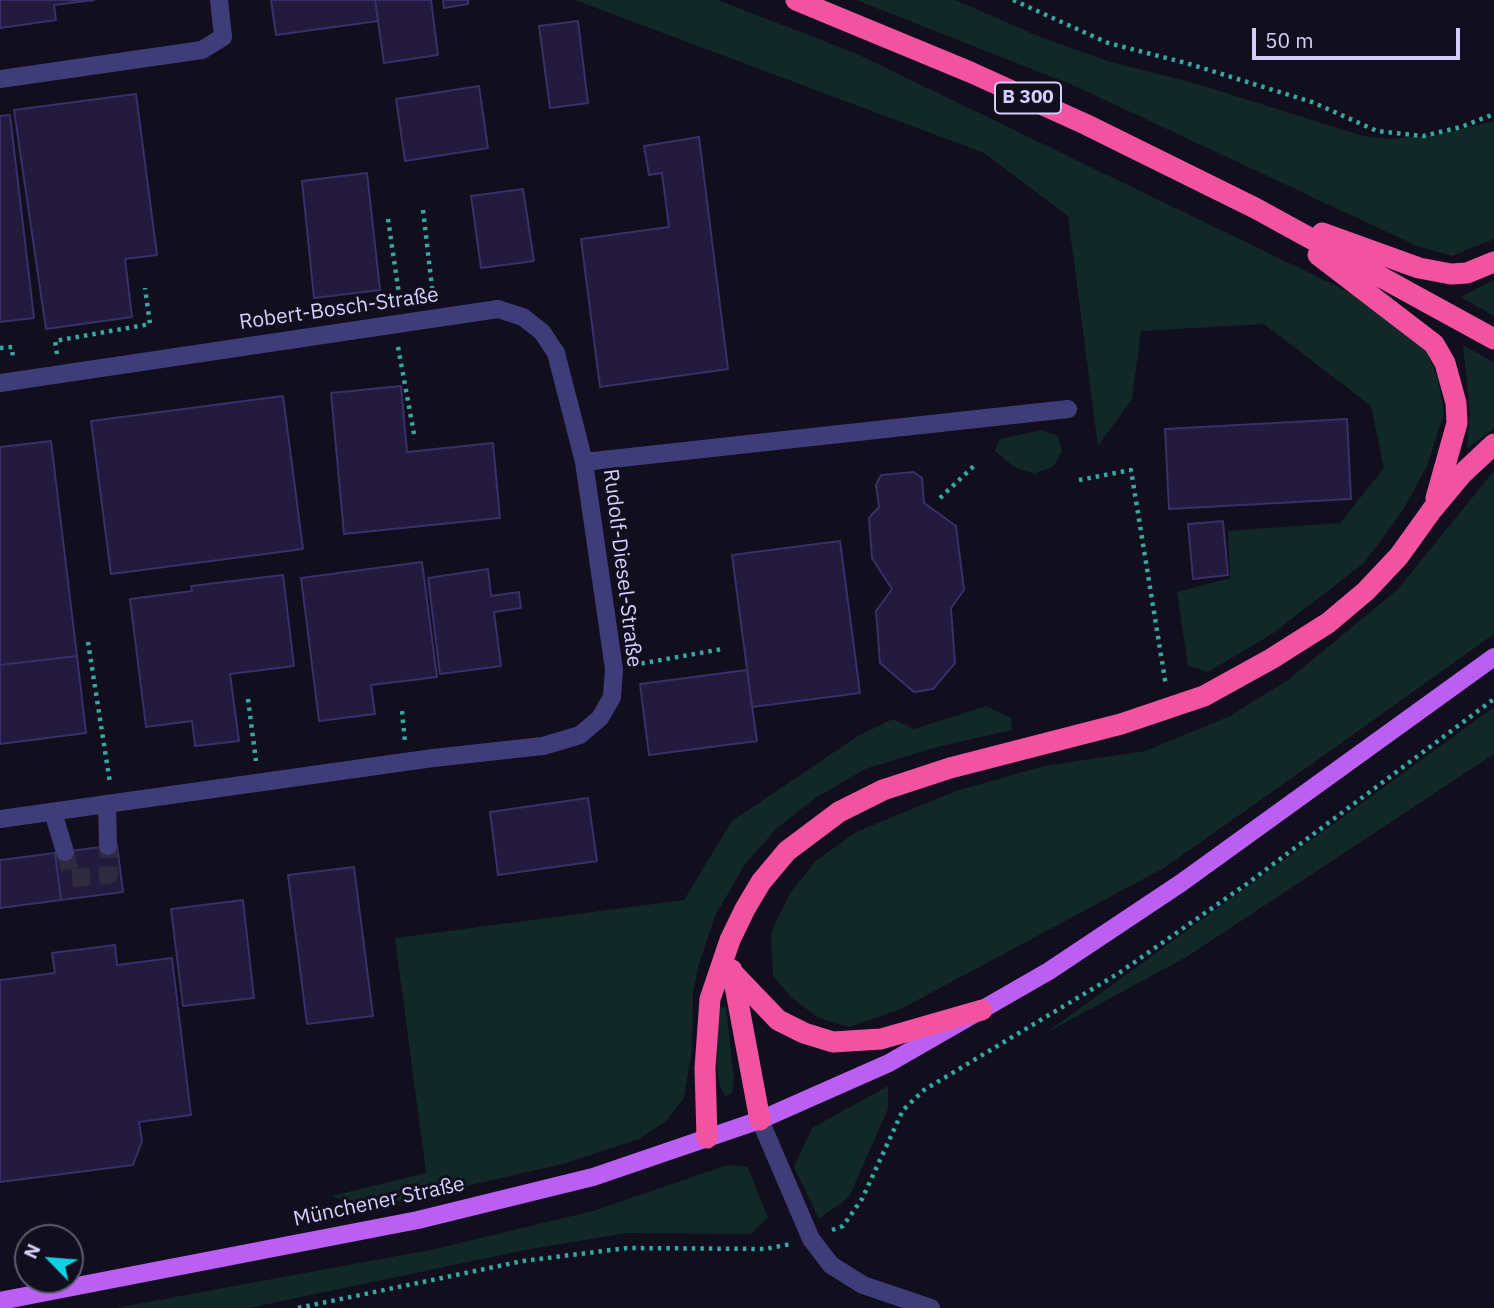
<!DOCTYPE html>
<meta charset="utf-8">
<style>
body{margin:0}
#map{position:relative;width:1494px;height:1308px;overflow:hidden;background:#110e1e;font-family:"IBM Plex Sans",sans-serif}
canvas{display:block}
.north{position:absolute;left:14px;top:1224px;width:70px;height:70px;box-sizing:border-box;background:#110e1e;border:2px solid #5f5b76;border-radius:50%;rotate:295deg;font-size:19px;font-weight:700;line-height:28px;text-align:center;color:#d4cffb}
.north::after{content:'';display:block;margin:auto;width:24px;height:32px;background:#11d0e5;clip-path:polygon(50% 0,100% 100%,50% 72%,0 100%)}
.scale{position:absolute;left:1252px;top:28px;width:208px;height:32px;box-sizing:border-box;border:4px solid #d4cffb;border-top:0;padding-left:9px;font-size:21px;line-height:24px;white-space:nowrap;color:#d4cffb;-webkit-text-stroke:5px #110e1e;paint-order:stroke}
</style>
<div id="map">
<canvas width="1494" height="1308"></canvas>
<div class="north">N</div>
<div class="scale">50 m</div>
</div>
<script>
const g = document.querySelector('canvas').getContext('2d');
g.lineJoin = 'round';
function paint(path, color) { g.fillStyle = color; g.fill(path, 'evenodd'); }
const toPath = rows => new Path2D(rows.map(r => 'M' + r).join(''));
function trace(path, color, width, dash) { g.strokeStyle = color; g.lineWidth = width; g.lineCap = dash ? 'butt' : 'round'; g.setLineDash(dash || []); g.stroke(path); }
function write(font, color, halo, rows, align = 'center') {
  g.font = font + ' "IBM Plex Sans",sans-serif'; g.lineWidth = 6; g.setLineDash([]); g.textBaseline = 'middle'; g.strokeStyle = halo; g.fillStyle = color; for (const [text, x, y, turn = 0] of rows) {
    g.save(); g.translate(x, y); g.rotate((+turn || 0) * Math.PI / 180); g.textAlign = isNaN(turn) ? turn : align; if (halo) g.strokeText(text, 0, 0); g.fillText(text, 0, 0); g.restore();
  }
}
const green = toPath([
 [575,0,718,0,855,53,1353,294,1425,348,1438,378,1444,413,1427,466,1403,510,1364,563,1272,634,1208,672,1188,666,1177,592,1230,578,1228,531,1340,523,1384,468,1371,406,1264,324,1141,331,1132,399,1098,446,1068,216,984,153],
 [856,0,956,0,1040,37,1111,62,1194,83,1363,136,1389,139,1434,135,1494,121,1494,239,1452,256,1417,246,1075,86],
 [1494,280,1494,316,1461,297],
 [1463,345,1494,362,1494,428,1467,449,1470,413],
 [1042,430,1058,436,1062,452,1054,466,1035,474,1014,467,995,451,1000,439],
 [1494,471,1494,634,1333,749,1164,868,899,1010,849,1027,819,1018,792,998,773,976,771,933,790,893,816,861,856,832,956,791,1044,766,1145,751,1230,716,1288,680,1397,590],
 [986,706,1011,718,1012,730,937,747,865,769,814,799,777,828,745,864,715,916,699,964,693,992,692,1050,684,1098,666,1121,639,1139,563,1164,365,1209,331,1196,426,1173,395,938,684,900,732,821,858,736,893,719,914,729],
 [1494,707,1494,754,1188,956,1046,1033],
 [726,1007,734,1080,732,1093,726,1096,720,1087,717,1066,718,1008],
 [888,1086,888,1109,849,1197,819,1219,794,1167,812,1128],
 [727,1165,748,1167,768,1218,750,1234,627,1233,525,1250,249,1308,115,1308,435,1249,593,1211]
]);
const building = toPath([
 [0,0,94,0,54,5,56,20,0,28,0,0],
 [271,0,375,0,378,21,276,35,271,0],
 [375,0,431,0,438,55,384,63,375,0],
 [443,0,468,0,468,4,444,8,443,0],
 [578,21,588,103,550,108,539,26,578,21],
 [479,86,488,148,405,161,396,99,479,86],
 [136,94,157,255,125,259,132,317,46,329,14,110,136,94],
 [10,115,34,318,0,322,0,116,10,115],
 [699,137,728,369,600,387,581,239,669,227,662,173,649,175,644,146,699,137],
 [367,173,380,290,314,298,302,181,367,173],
 [523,189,534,261,481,268,471,196,523,189],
 [401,386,407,452,493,443,500,518,344,534,331,393,401,386],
 [283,396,303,549,111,574,91,421,283,396],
 [1347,419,1351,499,1169,509,1165,429,1347,419],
 [51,441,77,656,0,665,0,447,51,441],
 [914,472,922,478,924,503,956,526,964,590,951,608,955,663,933,689,914,692,880,663,876,611,892,589,872,558,869,518,879,507,876,485,881,475,914,472],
 [1223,521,1228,575,1193,579,1188,524,1223,521],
 [840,541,860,693,752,707,732,555,840,541],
 [422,562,437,677,371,685,375,714,319,721,301,578,422,562],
 [488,569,491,596,519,592,521,608,494,612,501,666,440,674,428,578,488,569],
 [283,575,294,666,230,674,239,741,195,746,192,721,146,727,130,599,192,591,191,586,283,575],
 [77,656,86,733,0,744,0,665,77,656],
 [747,670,757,741,649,755,640,684,747,670],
 [588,798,597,861,498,875,490,812,588,798],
 [117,845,123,892,61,900,55,853,117,845],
 [55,853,61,900,0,908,0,860,55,853],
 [354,867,373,1016,307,1024,288,875,354,867],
 [243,900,254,998,183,1006,171,909,243,900],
 [115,945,117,965,172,958,191,1115,139,1122,142,1141,133,1165,0,1182,0,980,55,973,52,953,115,945]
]);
const minorTunnel = toPath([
 [65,852,72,878,109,875,108,846]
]);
const path = toPath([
 [1013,0,1108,43,1186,63,1312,102,1377,131,1423,136,1461,127,1494,114],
 [423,210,433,296],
 [388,219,400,301],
 [398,347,415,439],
 [0,348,12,347,13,359],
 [57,354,55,341,150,324,145,288],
 [1079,480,1131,470,1166,686],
 [940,498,976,464],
 [88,642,110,783],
 [633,665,722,649],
 [248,699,256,761],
 [402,711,405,742],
 [832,1230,843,1226,862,1199,903,1110,924,1090,1119,973,1248,883,1494,699],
 [298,1308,523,1261,627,1248,765,1249,791,1244]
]);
const minor = toPath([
 [0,79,202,50,223,37,219,0],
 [0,383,498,309,523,317,542,332,556,353,584,462],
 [107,804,108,846],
 [53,812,65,852],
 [0,819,433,758,543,746,580,735,600,718,612,697,614,669,584,462,1068,409],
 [760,1120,811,1239,831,1265,863,1285,931,1308]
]);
const major = toPath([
 [0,1301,418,1220,593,1177,760,1120,889,1063,1049,971,1181,883,1494,657]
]);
const highway = toPath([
 [796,0,970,72,1085,124,1255,208,1494,339],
 [1322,233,1419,268,1451,274,1467,273,1494,262],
 [1318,255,1434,344,1445,363,1456,403,1457,423,1436,498],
 [732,970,760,1120],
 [732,972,778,1020,804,1033,833,1042,881,1039,982,1010],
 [707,1138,705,1068,710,999,730,940,745,909,761,882,787,851,839,812,883,790,950,768,1121,724,1204,696,1271,659,1328,623,1366,591,1399,556,1432,510,1462,474,1494,444]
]);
const shields = [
 [1028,98,66]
];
const shieldNames = [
 ["B 300",1028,98]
];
const streetNames = [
 ["Robert-Bosch-Straße",339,309,-8],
 ["Rudolf-Diesel-Straße",622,568,83],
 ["Münchener Straße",379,1202,-12]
];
paint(green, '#112827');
paint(building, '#221b3e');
trace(building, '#3a2f68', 2);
trace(minorTunnel, '#2e2b3f', 18, [18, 9]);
trace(path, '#37a8a1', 4.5, [3.5, 5]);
trace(minor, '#3f3c7a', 18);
trace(major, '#bb5ff3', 18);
trace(highway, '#f253a0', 21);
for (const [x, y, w] of shields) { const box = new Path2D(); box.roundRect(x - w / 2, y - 15.5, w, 31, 5); g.fillStyle = '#110e1e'; g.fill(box); trace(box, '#d4cffb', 2); }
write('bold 19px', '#d4cffb', null, shieldNames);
write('21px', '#d4cffb', '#110e1e', streetNames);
</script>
